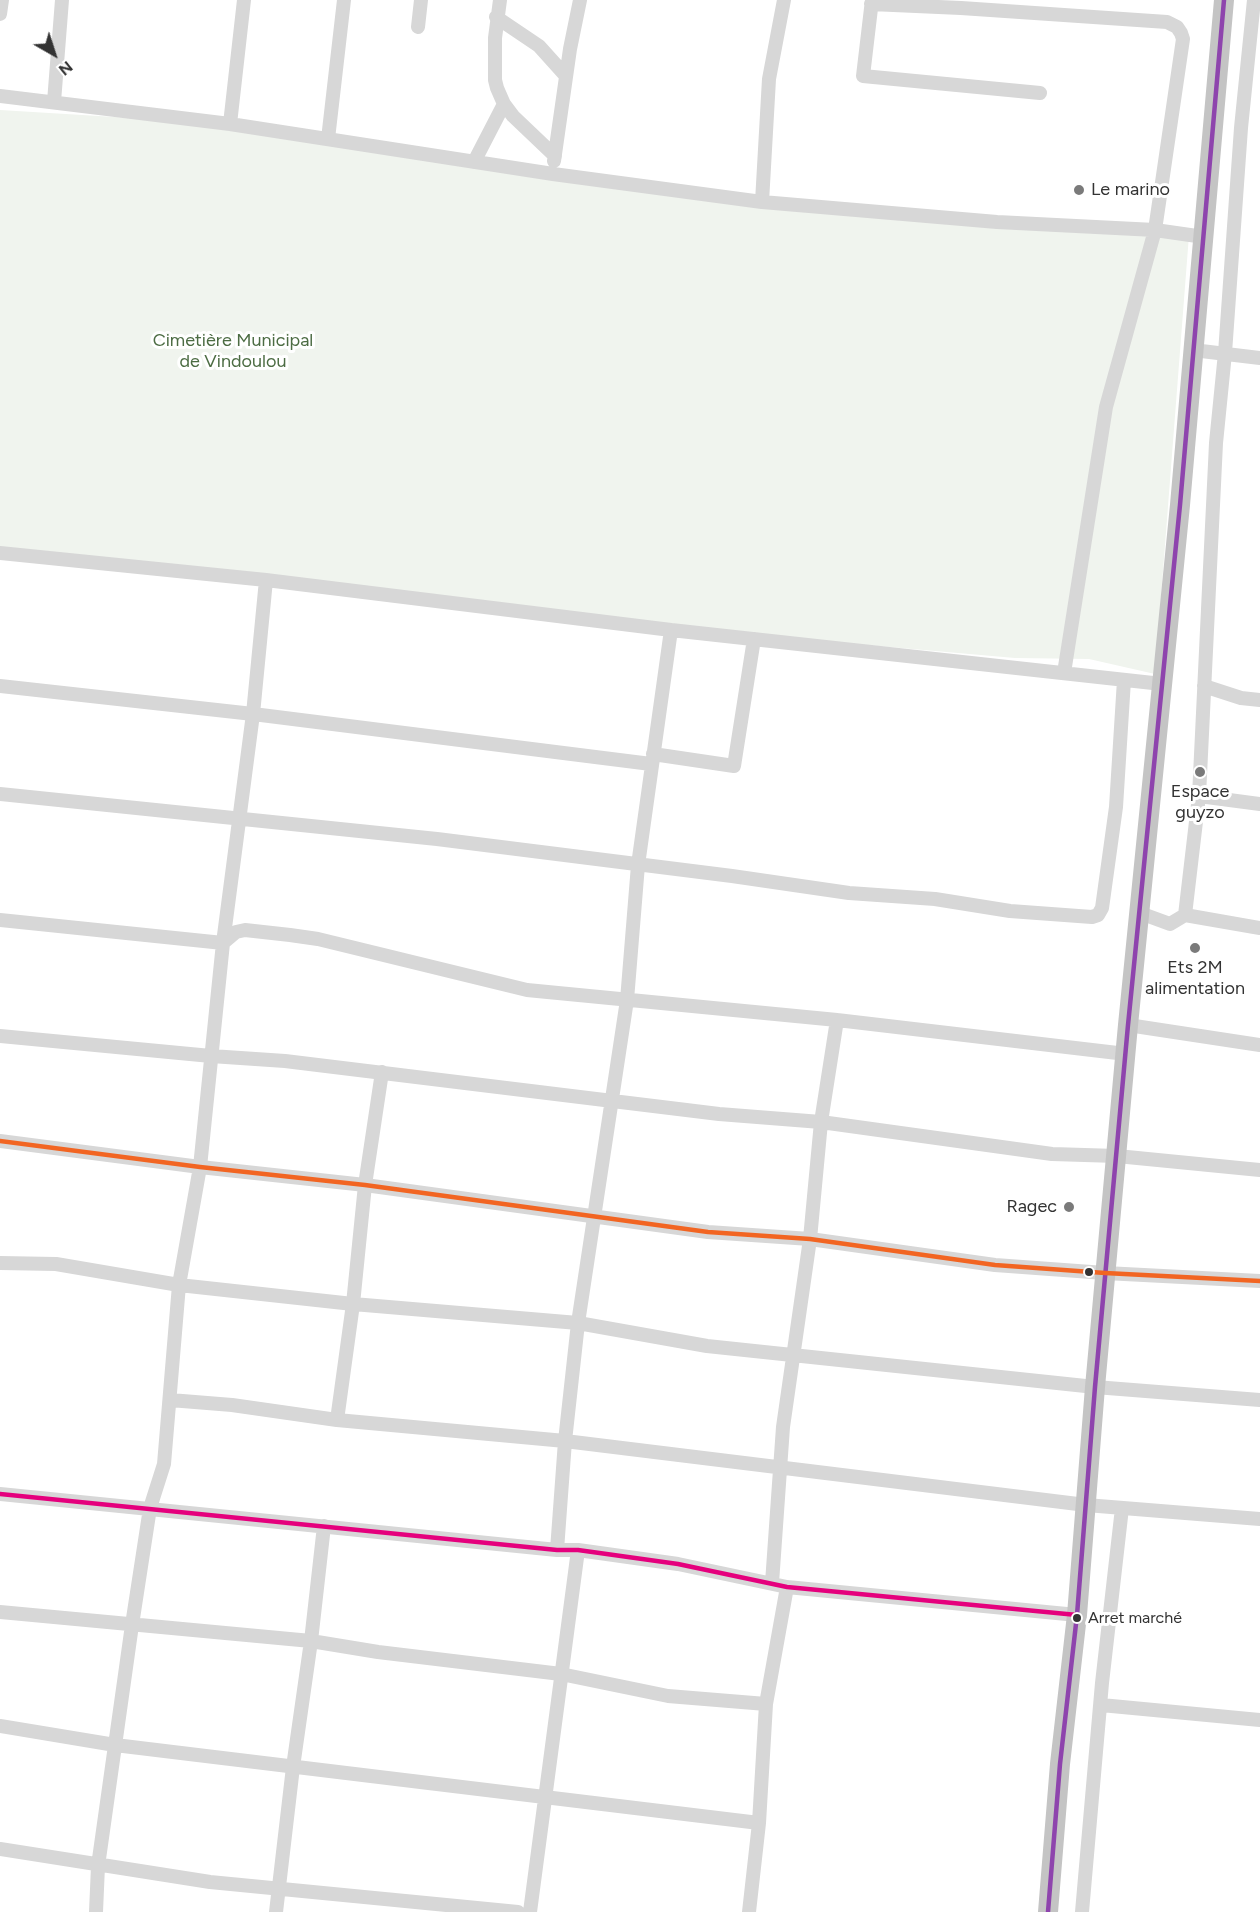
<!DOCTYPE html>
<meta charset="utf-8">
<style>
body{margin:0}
#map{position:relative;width:1260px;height:1912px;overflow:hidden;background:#fff;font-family:Figtree,sans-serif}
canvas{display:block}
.north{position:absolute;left:24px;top:24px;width:60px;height:60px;-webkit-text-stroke:4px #fff;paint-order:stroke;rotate:141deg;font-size:16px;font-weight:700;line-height:24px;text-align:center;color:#333}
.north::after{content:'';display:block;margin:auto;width:21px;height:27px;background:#333;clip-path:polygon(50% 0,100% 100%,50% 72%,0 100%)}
</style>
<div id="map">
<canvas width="1260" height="1912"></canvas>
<div class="north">N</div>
</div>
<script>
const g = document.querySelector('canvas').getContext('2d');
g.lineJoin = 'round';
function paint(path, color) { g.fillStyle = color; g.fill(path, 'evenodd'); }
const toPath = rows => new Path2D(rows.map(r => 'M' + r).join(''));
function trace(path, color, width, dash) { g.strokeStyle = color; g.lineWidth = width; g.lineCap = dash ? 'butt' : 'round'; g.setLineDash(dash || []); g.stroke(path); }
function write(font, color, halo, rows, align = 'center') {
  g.font = font + ' Figtree,sans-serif'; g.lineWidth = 6; g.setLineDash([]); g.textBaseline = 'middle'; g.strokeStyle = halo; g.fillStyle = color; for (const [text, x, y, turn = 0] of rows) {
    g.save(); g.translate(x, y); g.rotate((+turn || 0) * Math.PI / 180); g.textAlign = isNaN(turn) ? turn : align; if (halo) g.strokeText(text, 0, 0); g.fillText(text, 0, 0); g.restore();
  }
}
const green = toPath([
 [0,110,230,124,762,202,1189,235,1155,674,1089,659,1015,658,616,623,0,554]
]);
const minor = toPath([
 [500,0,495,38,495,80,497,88,504,104,513,116,555,156],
 [872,0,863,76,1040,93],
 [871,4,961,8,1167,22,1177,27,1181,33,1183,39,1155,230,1106,407,1064,673],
 [0,14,2,0],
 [496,17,539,46,566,76],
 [418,27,421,0],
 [0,96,230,124,553,174,762,202,997,222,1155,230,1204,237],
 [54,102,62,0],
 [230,124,244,0],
 [328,139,344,0],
 [554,161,570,49,580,0],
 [474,162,504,104],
 [762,202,769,79,784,0],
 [1193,350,1260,358],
 [0,553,266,580,671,630,1162,684],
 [0,686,253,714,651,764],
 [1204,686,1241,698,1260,700],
 [653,754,734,766,754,639],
 [0,794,437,839,732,876,849,893,935,899,1010,911,1092,917,1098,915,1102,908,1116,807,1124,680],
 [1199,796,1260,804],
 [1140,913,1170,924,1185,915,1260,928],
 [1185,915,1199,796,1216,443,1225,353,1241,128,1254,0],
 [0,920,223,943,236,932,245,930,290,935,318,939,527,990,837,1020,1126,1054],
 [1128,1025,1260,1045],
 [0,1036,211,1056,285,1061,719,1114,821,1122,1052,1154,1117,1156,1260,1170],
 [0,1141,200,1167,365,1185,708,1232,810,1239,995,1265,1105,1273,1260,1281],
 [0,1263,56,1264,179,1285,353,1304,578,1323,707,1346,1095,1387,1260,1400],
 [170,1400,232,1405,337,1420,565,1441,1086,1505,1260,1519],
 [337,1420,353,1304,365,1185,382,1072],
 [0,1494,557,1550,578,1550,678,1564,787,1587,1077,1615],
 [557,1550,565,1441,578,1323,627,1000,638,865,671,630],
 [772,1583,783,1427,810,1239,821,1122,837,1020],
 [0,1612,311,1641,378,1652,561,1674,668,1696,766,1704],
 [1101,1705,1260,1720],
 [0,1726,115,1745,759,1823],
 [0,1849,210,1882,518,1912],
 [96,1912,98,1866,132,1625,150,1508,164,1464,179,1285,200,1167,223,943,253,714,266,580],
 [276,1912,293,1767,311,1641,324,1526],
 [530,1912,578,1550],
 [749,1912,759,1823,766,1704,787,1587],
 [1082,1912,1102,1683,1122,1508]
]);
const highway = toPath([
 [1048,1912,1060,1764,1077,1615,1095,1387,1128,1025,1180,505,1224,0]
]);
const bus1 = toPath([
 [1048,1912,1060,1764,1077,1615,1095,1387,1128,1025,1180,505,1224,0]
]);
const bus2 = toPath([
 [0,1141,200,1167,365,1185,708,1232,810,1239,995,1265,1105,1273,1260,1281]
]);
const bus3 = toPath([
 [0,1494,557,1550,578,1550,678,1564,787,1587,1077,1615]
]);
const markers = [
 [1079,190,6,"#7a7a7a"],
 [1200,772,6,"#7a7a7a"],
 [1195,948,6,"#7a7a7a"],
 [1069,1207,6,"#7a7a7a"],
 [1089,1272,5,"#333"],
 [1077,1618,5,"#333"]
];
const busNames = [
 ["Arret marché",1088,1618]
];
const poiNames = [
 ["Le marino",1091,190,"left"],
 ["Espace",1200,792],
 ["guyzo",1200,813],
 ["Ets 2M",1195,968],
 ["alimentation",1195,989],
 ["Ragec",1057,1207,"right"]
];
const parkNames = [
 ["Cimetière Municipal",233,341],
 ["de Vindoulou",233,362]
];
paint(green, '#f0f4ee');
trace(minor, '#d7d7d7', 14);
trace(highway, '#c4c4c4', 20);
trace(bus1, '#8e44ad', 4.5);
trace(bus2, '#f26522', 4.5);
trace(bus3, '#e5007d', 4.5);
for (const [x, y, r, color] of markers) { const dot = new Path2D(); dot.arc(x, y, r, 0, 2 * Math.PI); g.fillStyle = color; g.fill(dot); trace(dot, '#fff', 2); }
write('16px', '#333', '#fff', busNames, 'left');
write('18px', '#333', '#fff', poiNames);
write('18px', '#4c6c43', '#fff', parkNames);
</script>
